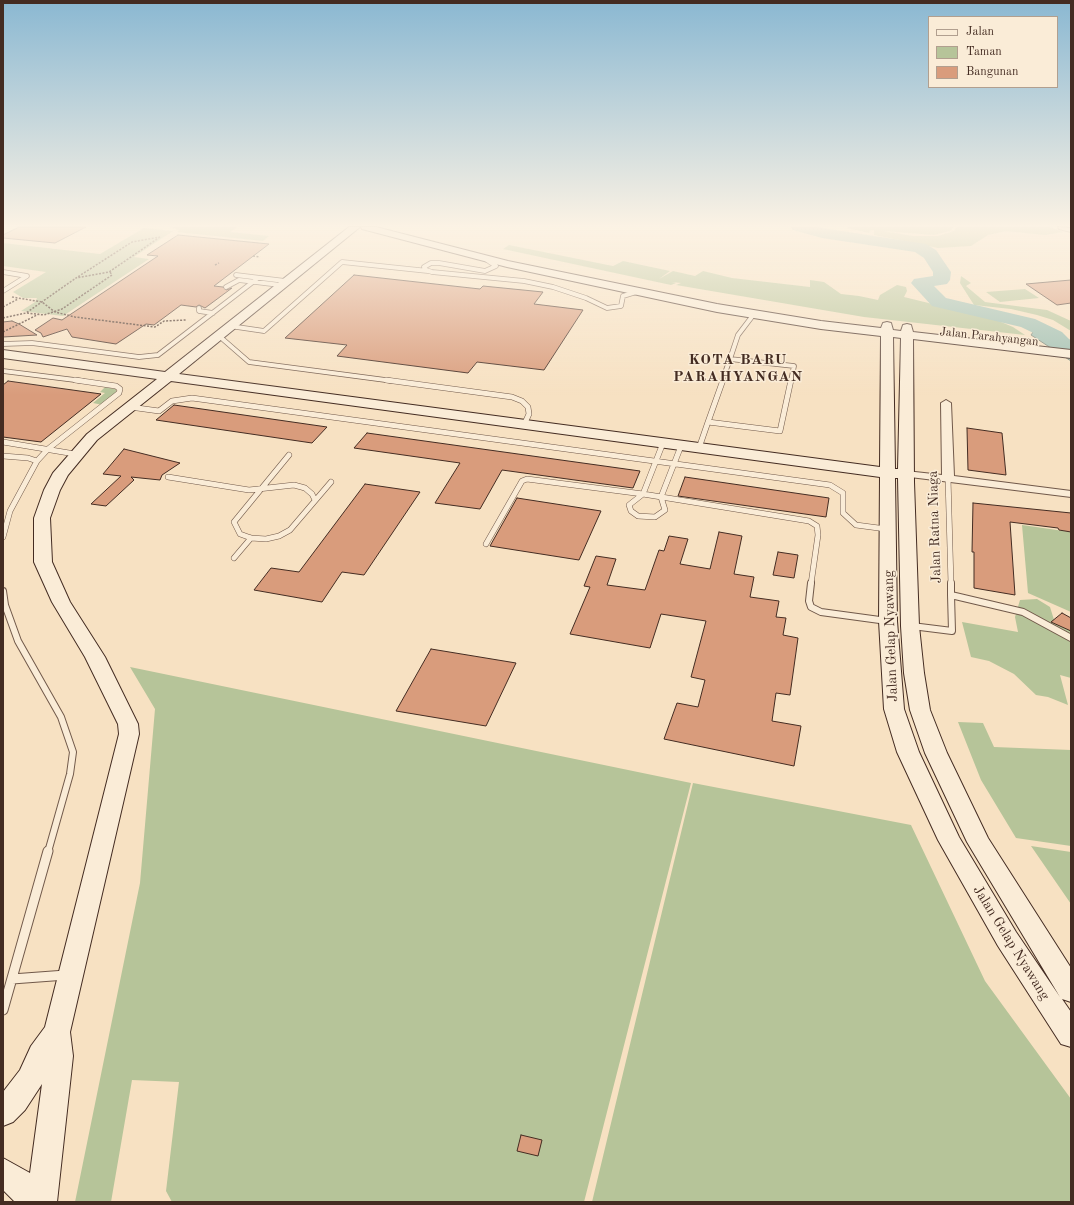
<!DOCTYPE html>
<style>
body{margin:0}
#map{position:relative;width:1074px;height:1205px;overflow:hidden;background:#f7e1c2;font-family:"Old Standard TT",serif}
canvas{display:block}
.frame{position:absolute;inset:0;border:4px solid #442c22;pointer-events:none}
.legend{position:absolute;left:928px;top:16px;width:130px;height:72px;box-sizing:border-box;background:#faecd7;border:1px solid #b19f8f;margin:0;padding:5px 7px;list-style:none;font-size:12px;color:#442c22}
.legend li{display:flex;align-items:center;gap:8px;height:20px}
.legend b{width:20px;border:1px solid #b19f8f}
</style>
<div id="map">
<canvas width="1074" height="1205"></canvas>
<div class="frame"></div>
<ul class="legend">
<li><b style="height:5px;background:#faecd7"></b>Jalan</li>
<li><b style="height:11px;background:#b6c499"></b>Taman</li>
<li><b style="height:11px;background:#d99c7c"></b>Bangunan</li>
</ul>
</div>
<script>
const g = document.querySelector('canvas').getContext('2d');
g.lineJoin = 'round';
function paint(path, color) { g.fillStyle = color; g.fill(path, 'evenodd'); }
const toPath = rows => new Path2D(rows.map(r => 'M' + r).join(''));
function trace(path, color, width, dash) { g.strokeStyle = color; g.lineWidth = width; g.lineCap = dash ? 'butt' : 'round'; g.setLineDash(dash || []); g.stroke(path); }
function write(font, color, halo, rows, align = 'center') {
  g.font = font + ' "Old Standard TT",serif'; g.lineWidth = 3; g.setLineDash([]); g.textBaseline = 'middle'; g.strokeStyle = halo; g.fillStyle = color; for (const [text, x, y, turn = 0] of rows) {
    g.save(); g.translate(x, y); g.rotate((+turn || 0) * Math.PI / 180); g.textAlign = isNaN(turn) ? turn : align; if (halo) g.strokeText(text, 0, 0); g.fillText(text, 0, 0); g.restore();
  }
}
const green = toPath([
 [170,227,237,227,230,232,269,236,263,241,177,232,179,230],
 [848,227,954,227,950,231,934,235,883,231,913,236,938,236,954,231,957,227,1050,227,1063,232,1045,235,1006,231,988,235,971,246,938,248,874,235,874,230,871,230,869,233,847,228],
 [144,228,173,231,134,257,149,259,63,316,21,311,35,302,37,298,23,298,13,292,46,272,3,266,3,243,100,254],
 [509,245,613,266,623,261,670,271,659,279,673,271,695,276,703,271,732,278,810,287,810,280,824,282,841,294,859,296,878,300,880,295,897,285,906,287,907,291,904,297,994,319,1013,327,1025,335,864,317,676,285,681,283,672,282,676,283,671,285,503,249],
 [961,276,971,283,966,286,985,302,1047,310,1071,321,1071,331,1053,320,1037,315,1011,309,974,305,960,283],
 [1025,289,1039,298,1000,302,986,292],
 [105,387,115,389,118,393,103,405,93,403,105,393,100,392],
 [1022,525,1071,532,1071,612,1028,593],
 [1037,599,1050,607,1055,623,1071,630,1071,678,1060,675,1068,705,1048,697,1036,695,1014,674,989,661,971,657,962,622,1018,632,1015,617,1020,600],
 [130,667,691,783,584,1202,172,1202,166,1191,179,1082,132,1080,111,1202,75,1202,140,883,155,709],
 [958,722,983,723,994,747,1071,750,1071,846,1016,838,981,780],
 [693,783,911,825,985,981,1071,1099,1071,1202,592,1202],
 [1031,846,1071,852,1071,904]
]);
const water = toPath([
 [1045,327,1071,341,1071,361,1031,335,1036,328,1045,327]
]);
const river = toPath([
 [791,227,816,227,926,244,936,250,951,272,950,280,947,284,934,286,946,298,1035,319,1062,332,1071,341,1071,358,1064,356,1048,340,1021,327,932,306,911,283,914,279,933,276,933,272,924,258,915,252,822,238,793,230,791,227]
]);
const building = toPath([
 [19,227,86,227,55,243,3,238,3,235,19,227],
 [178,235,269,244,214,286,223,287,226,290,232,288,205,308,199,305,196,307,181,305,154,325,146,324,116,344,72,337,67,329,43,337,41,333,35,330,53,318,62,320,158,256,147,255,178,235],
 [354,275,480,289,483,286,543,292,534,304,583,310,544,370,477,362,468,373,337,356,347,345,285,338,354,275],
 [1071,280,1071,303,1057,305,1026,284,1071,280],
 [12,321,19,324,37,335,3,337,3,322,12,321],
 [8,381,101,394,41,442,3,437,3,385,8,381],
 [174,405,327,427,312,443,156,420,174,405],
 [967,428,1002,433,1006,475,968,470,967,428],
 [367,433,640,471,633,488,502,470,480,509,435,503,460,463,354,448,367,433],
 [124,449,180,463,162,475,160,480,131,477,134,480,106,506,91,504,121,476,103,474,124,449],
 [685,477,829,498,826,517,678,496,685,477],
 [365,484,420,492,364,575,342,572,322,602,254,590,271,568,299,572,365,484],
 [517,498,601,511,579,560,490,546,517,498],
 [973,503,1071,513,1071,532,1059,530,1058,528,1010,522,1015,595,974,588,974,552,972,552,973,503],
 [719,532,742,536,734,574,754,577,750,597,779,601,776,617,786,618,783,635,798,638,790,695,776,693,772,721,801,726,794,766,664,739,677,703,698,707,705,680,691,677,706,621,661,614,650,648,570,634,590,587,584,586,596,556,616,559,607,585,645,590,659,550,664,551,669,536,688,539,680,564,710,569,719,532],
 [778,552,798,555,794,578,773,575,778,552],
 [1062,613,1071,618,1071,631,1051,622,1062,613],
 [431,649,516,663,486,726,396,711,431,649],
 [521,1135,542,1140,538,1156,517,1151,521,1135]
]);
const path = toPath([
 [160,237,109,272,76,278,132,242,160,237],
 [253,256,260,257],
 [215,265,219,263],
 [12,297,42,302,55,312,75,317,155,327,164,321,186,320],
 [3,307,18,299],
 [27,313,44,315,62,309,112,275,110,272],
 [3,318,26,313,76,278],
 [3,332,39,314]
]);
const laneFar3 = toPath([
 [487,260,496,266,485,271,439,263,431,263,424,267,426,270,432,272,524,281,553,287,586,298,607,308,621,306,623,296,636,292],
 [3,272,27,276,3,291],
 [236,275,285,281],
 [226,287,239,280,280,285],
 [199,308,199,311,213,313],
 [230,326,264,331,342,262,428,271],
 [218,335,249,362,393,381],
 [3,344,32,343,139,357,158,355,258,278],
 [730,359,794,366,791,381],
 [730,359,738,335,754,314],
 [3,371,83,381],
 [722,381,730,359]
]);
const laneFar2 = toPath([
 [386,380,512,397,522,401,528,407,529,414,524,425],
 [723,380,708,422,780,431,791,380],
 [130,407,159,411,172,401,192,398,830,485,843,493,843,513,856,525,886,529],
 [3,442,75,454],
 [663,443,643,494,629,505,631,511,638,516,655,517,665,510,661,497,681,446],
 [699,448,708,422],
 [289,455,234,522,240,534,251,538,266,539,279,536,290,530,331,482],
 [3,456,28,458,37,461,10,511,3,537],
 [37,461,48,449,119,393,120,389,116,386,75,380],
 [168,477,249,490,294,485,305,488,312,494,315,500],
 [948,478,951,584],
 [486,544,522,481,527,479,643,494,809,521,817,526,818,535,811,584],
 [234,558,251,538]
]);
const laneFar1 = toPath([
 [811,583,809,601,811,607,821,612,887,621],
 [951,583,951,595,1023,612,1071,638],
 [3,591,5,605,18,641,61,717,73,752,70,774,48,852],
 [912,626,952,631,951,595]
]);
const lane = toPath([
 [12,979,66,975],
 [3,1010,48,851]
]);
const street = toPath([
 [1058,227,1071,228,1071,232,1059,229,1058,227],
 [946,400,951,403,954,476,1071,491,1071,497,902,476,900,474,902,472,906,471,942,475,941,403,946,400]
]);
const secondary = toPath([
 [349,227,360,227,179,374,880,467,881,336,821,329,717,312,507,267,362,229,361,227,376,227,508,261,717,304,821,321,881,328,883,323,887,322,891,323,893,330,901,331,903,325,907,324,911,325,913,332,1071,350,1071,358,913,339,914,482,919,626,924,673,930,710,947,753,988,838,1071,968,1071,1002,1062,999,1071,1012,1071,1047,1061,1044,998,946,938,840,897,752,884,709,879,621,880,477,171,381,97,440,68,475,60,490,50,518,52,562,70,602,105,657,138,724,139,734,70,1032,73,1056,57,1202,15,1202,3,1190,3,1158,30,1173,42,1084,25,1110,13,1122,3,1126,3,1092,20,1070,31,1046,45,1027,119,734,118,724,85,657,52,602,34,562,34,518,44,490,53,473,87,434,157,379,3,358,3,350,165,372,349,227],
 [893,337,901,338,898,469,895,469,893,337],
 [895,478,898,478,901,626,904,673,910,710,925,753,967,842,1060,997,1016,932,959,837,919,752,904,709,897,621,895,478]
]);
const farStreetnames = [
 ["Jalan Parahyangan",989,337,6]
];
const streetNames = [
 ["Jalan Ratna Niaga",935,527,-92],
 ["Jalan Gelap Nyawang",891,636,-92],
 ["Jalan Gelap Nyawang",1011,943,58]
];
const farDistrictnames = [
 ["KOTA BARU",738,360],
 ["PARAHYANGAN",738,377]
];
paint(green, '#b6c499');
paint(water, '#9dbeb1');
trace(water, '#798478', 1);
paint(river, '#9dbeb1');
paint(building, '#d99c7c');
trace(building, '#442c22', 1);
trace(laneFar3, '#71594a', 5.5);
trace(laneFar2, '#71594a', 6);
trace(laneFar1, '#71594a', 8);
trace(lane, '#71594a', 11);
trace(street, '#71594a', 2);
trace(secondary, '#442c22', 2);
trace(path, '#442c22', 1.5, [2, 1.5]);
trace(laneFar3, '#faecd7', 4);
trace(laneFar2, '#faecd7', 5);
trace(laneFar1, '#faecd7', 6);
trace(lane, '#faecd7', 9);
paint(street, '#faecd7');
paint(secondary, '#faecd7');
const sky = g.createLinearGradient(0, 0, 0, 395);
sky.addColorStop(0, '#8ab8d2');
sky.addColorStop(0.57, '#fbf2e4');
sky.addColorStop(1, '#fbf2e400');
g.fillStyle = sky;
g.fillRect(0, 0, 1074, 395);
write('12px', '#442c22', '#faecd7', farStreetnames);
write('14px', '#442c22', '#faecd7', streetNames);
g.letterSpacing = '1px';
write('bold 15px', '#442c22', '#faecd7', farDistrictnames);
g.letterSpacing = '0px';
</script>
